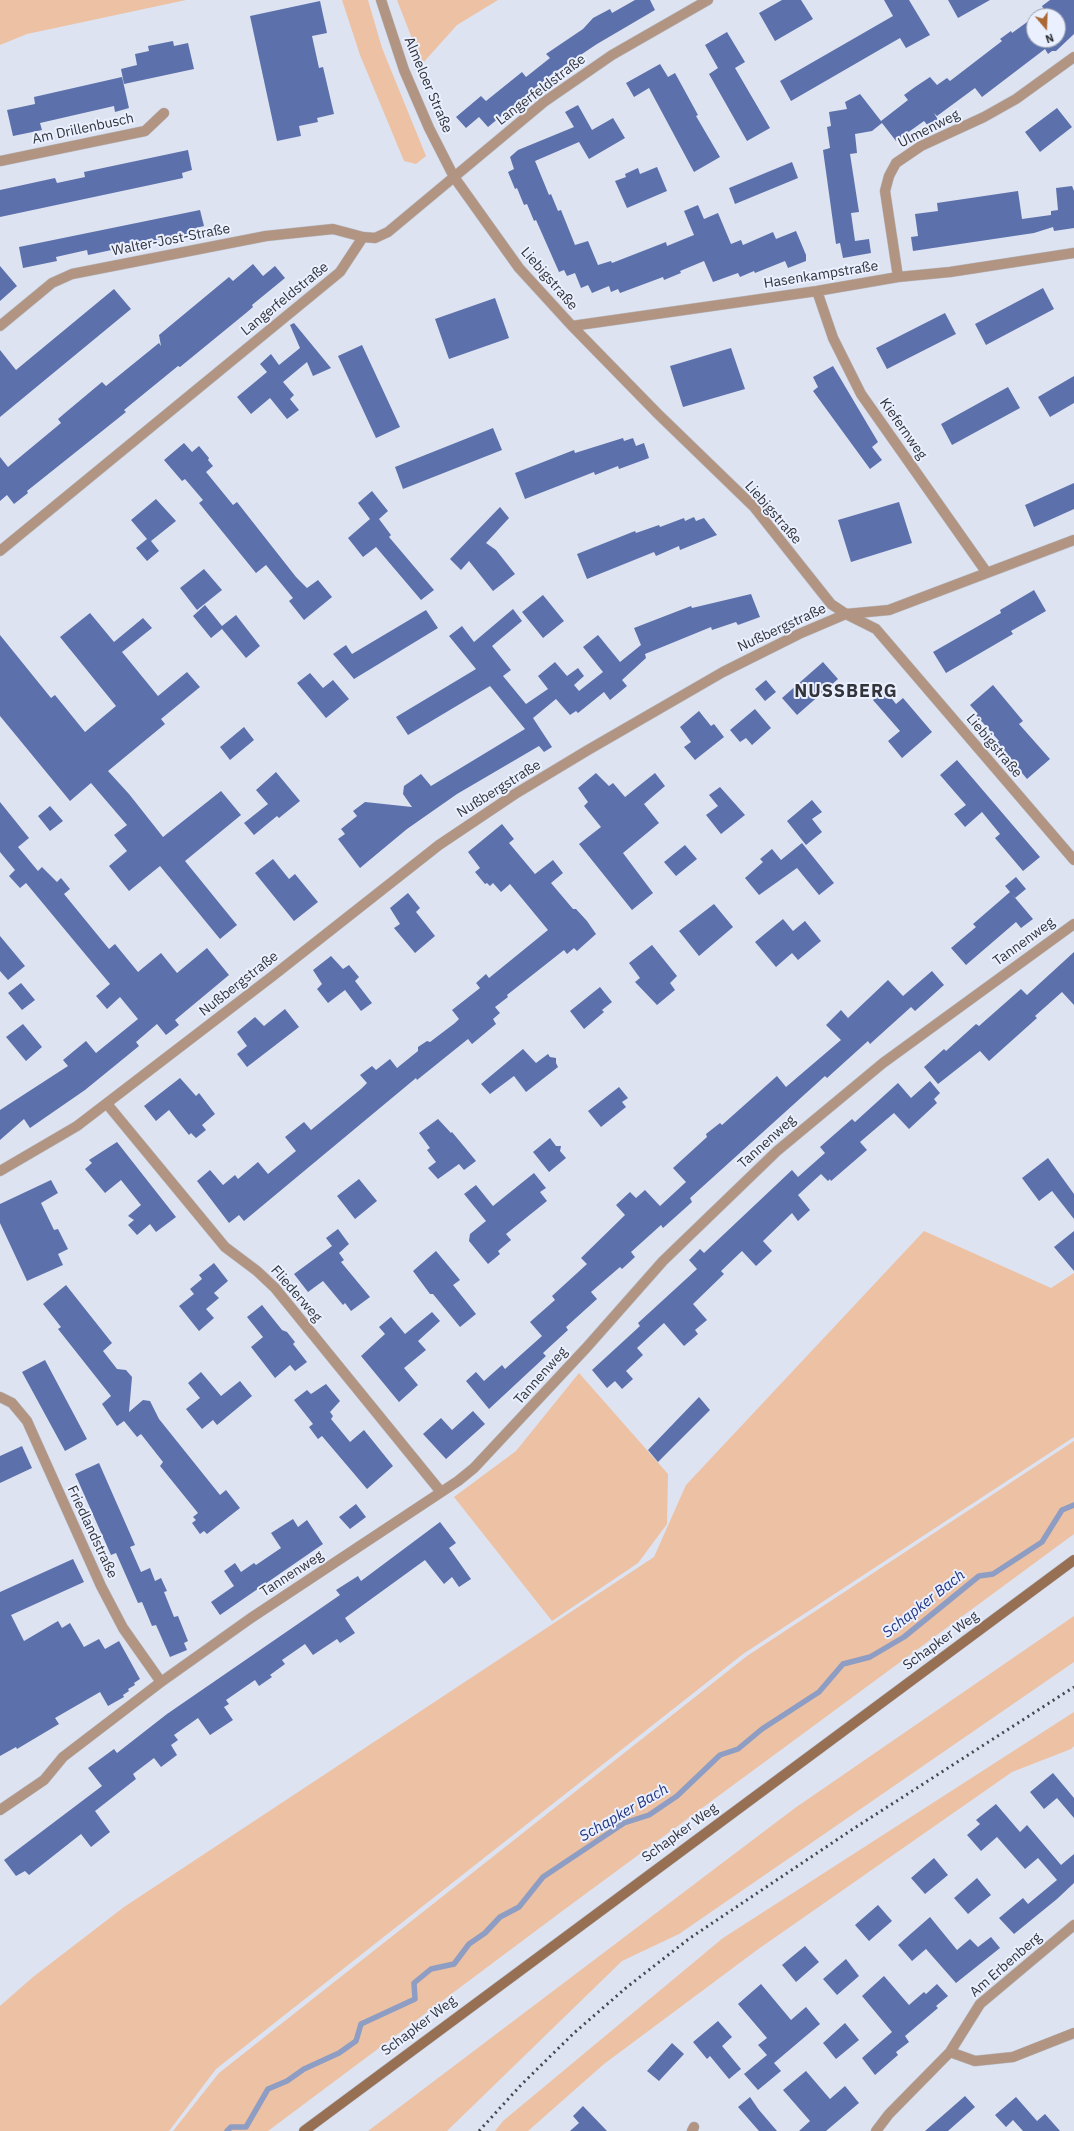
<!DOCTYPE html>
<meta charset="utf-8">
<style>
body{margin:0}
#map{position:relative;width:1074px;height:2131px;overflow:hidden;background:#dde3f1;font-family:"IBM Plex Sans",sans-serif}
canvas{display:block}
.north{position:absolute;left:1026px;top:8px;width:40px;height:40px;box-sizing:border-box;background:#eaf0ff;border:1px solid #a0a5b0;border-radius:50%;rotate:161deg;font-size:11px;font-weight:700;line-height:16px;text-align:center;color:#323439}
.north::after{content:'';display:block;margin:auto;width:14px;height:18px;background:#aa6835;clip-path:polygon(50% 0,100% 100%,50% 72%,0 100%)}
</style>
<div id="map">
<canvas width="1074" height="2131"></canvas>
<div class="north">N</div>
</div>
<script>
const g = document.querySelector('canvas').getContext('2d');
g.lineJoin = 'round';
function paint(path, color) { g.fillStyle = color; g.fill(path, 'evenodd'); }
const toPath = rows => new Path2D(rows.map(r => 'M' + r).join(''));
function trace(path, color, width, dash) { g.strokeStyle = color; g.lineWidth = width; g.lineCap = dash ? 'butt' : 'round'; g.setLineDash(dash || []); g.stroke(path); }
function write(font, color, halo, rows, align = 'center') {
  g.font = font + ' "IBM Plex Sans",sans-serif'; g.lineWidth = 4; g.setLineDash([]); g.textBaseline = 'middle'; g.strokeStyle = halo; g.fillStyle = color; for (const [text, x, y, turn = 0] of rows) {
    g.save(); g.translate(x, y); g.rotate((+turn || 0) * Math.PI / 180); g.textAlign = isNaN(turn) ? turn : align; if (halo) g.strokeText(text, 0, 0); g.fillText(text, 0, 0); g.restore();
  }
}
const green = toPath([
 [0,0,186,0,27,34,0,45],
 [342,0,368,0,382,48,426,156,416,164,404,161,360,55],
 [397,0,498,0,457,25,422,64],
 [924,1231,1051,1288,1074,1273,1074,1437,743,1654,216,2069,169,2131,0,2131,0,2006,33,1977,124,1907,654,1557,686,1485],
 [579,1373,668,1474,667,1524,638,1563,552,1621,454,1497,516,1451],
 [1074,1441,1074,1534,565,1909,268,2131,173,2131,219,2073,747,1656],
 [1074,1616,1074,1662,679,1934,622,1961,447,2131,368,2131,795,1808],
 [1074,1712,1074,1746,1071,1749,1012,1772,757,1950,604,2064,528,2131,495,2131,503,2121,723,1938]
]);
const stream = toPath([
 [227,2131,231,2127,246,2127,268,2089,287,2081,304,2069,339,2053,356,2041,361,2024,415,1999,414,1983,431,1969,454,1964,469,1944,485,1933,500,1917,519,1907,543,1877,624,1823,649,1815,677,1796,720,1755,738,1749,762,1729,819,1692,843,1664,870,1657,904,1637,979,1576,993,1574,1042,1542,1062,1510,1074,1505]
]);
const building = toPath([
 [635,0,650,0,655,10,597,44,552,74,488,127,479,117,466,128,456,117,481,96,486,101,522,72,526,77,550,58,546,54,583,29,593,18,610,9,612,13],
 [782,0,801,0,813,19,775,41,759,13],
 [884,0,909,0,930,35,906,48,900,38,791,101,780,81,893,16],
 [948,0,990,0,958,18],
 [1050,0,1074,0,1074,34,1056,51,1052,51,1048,54,1045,49,982,97,975,88,937,116,934,113,938,120,929,127,924,121,896,141,882,123,872,131,855,134,857,153,850,154,859,212,851,213,855,241,869,239,871,253,843,258,840,243,836,244,823,150,830,148,827,127,831,126,829,112,847,109,845,102,860,94,881,121,908,100,904,95,915,87,930,77,937,85,947,78,950,81,1002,41,1000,39,1011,31,1012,33,1034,17,1034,40,1058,40,1058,16,1036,16,1044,10,1042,6],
 [320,1,327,33,312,36,319,68,323,67,334,114,317,118,318,122,299,126,301,136,277,141,250,16],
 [727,32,745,62,735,68,770,128,747,141,709,74,718,68,705,45],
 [173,41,174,46,188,43,194,69,124,84,121,69,137,65,135,54,149,51,148,46],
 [660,64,668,77,675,73,698,115,696,116,720,157,694,172,649,88,634,97,626,83],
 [122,77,129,108,115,112,114,106,40,123,42,130,13,136,7,110,35,104,34,97],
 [578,105,592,130,613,118,625,138,589,159,579,142,535,161,549,195,551,194,558,211,561,210,575,245,588,241,598,265,611,261,612,263,666,242,667,246,694,235,684,211,698,205,704,219,718,213,731,244,741,240,743,245,773,232,776,239,796,231,806,255,806,261,788,268,785,261,755,273,754,271,740,277,738,273,713,282,704,261,680,271,681,273,664,280,663,277,620,293,618,289,611,292,609,286,592,293,588,285,581,288,575,273,567,276,564,270,559,272,536,220,534,221,527,204,524,205,517,188,515,189,508,172,514,169,510,157,518,150,574,127,565,112],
 [1057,108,1072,127,1040,152,1025,132],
 [188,150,192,170,182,173,183,178,0,217,0,190,55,178,57,183,85,177,84,172],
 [792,162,798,178,735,204,729,188],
 [657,167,667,191,627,208,615,181,626,177,625,174,638,168,640,174],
 [1072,186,1074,191,1074,228,1054,231,1053,227,1034,233,913,251,911,237,918,236,915,214,938,211,937,203,1018,191,1022,219,1051,215,1051,211,1058,210,1056,188],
 [200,210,204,226,196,228,197,232,88,255,87,250,56,257,57,261,23,268,19,247],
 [253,264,263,276,275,266,285,278,252,305,253,307,246,313,180,367,178,366,124,410,126,412,27,491,28,493,14,504,7,495,0,501,0,457,8,467,61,423,58,419,65,413,102,382,106,386,159,343,161,346,159,335,229,277,233,281],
 [0,266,17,286,0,301],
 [1043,288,1054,309,986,345,975,324],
 [114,289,131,309,0,417,0,350,16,370],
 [495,298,509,338,449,359,435,319],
 [945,313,956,334,887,369,876,348],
 [294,323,331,368,313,376,307,362,283,382,294,395,290,399,299,410,287,419,270,398,251,414,237,397,267,372,260,364,271,354,279,365,300,348,290,325],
 [362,345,400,427,376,438,338,356],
 [731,348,745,389,683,407,670,366],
 [833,366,878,442,872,447,882,460,870,469,813,391,818,387,813,377],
 [1074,376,1074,403,1050,417,1038,397],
 [1008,387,1020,408,952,445,941,424],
 [493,428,502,450,403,489,395,467],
 [623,438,624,441,633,438,636,446,644,443,649,458,619,469,618,466,595,475,594,472,525,499,515,473,574,450,575,453],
 [184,443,192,452,199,446,209,458,208,460,213,466,206,472,233,505,237,502,296,577,307,588,318,580,332,597,304,620,289,601,293,598,266,565,256,573,199,503,203,500,185,479,182,481,164,460],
 [1074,483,1074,509,1034,527,1025,505],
 [372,491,388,511,379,519,391,535,389,537,434,590,421,600,376,547,363,557,348,538,370,519,358,503],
 [156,499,176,521,151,541,159,551,147,561,136,548,147,539,131,520],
 [899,502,912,543,851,562,838,520],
 [500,507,509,518,486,543,496,550,515,574,493,591,469,561,461,570,450,559],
 [694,517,696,521,704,518,717,535,680,550,679,546,656,556,654,552,587,579,577,554,635,531,636,533,659,525,660,527,684,518,685,521],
 [204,569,222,590,197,610,180,588],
 [1034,590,1046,611,1011,631,1013,634,946,673,933,652,1001,613,1000,610],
 [751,594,760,617,738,625,736,622,712,630,711,627,645,654,646,658,622,680,627,686,610,700,604,692,578,713,576,711,570,715,556,699,533,718,552,747,544,752,539,746,457,794,407,829,360,868,338,839,345,834,341,829,357,816,353,811,365,802,412,807,403,794,404,786,421,774,431,786,525,729,490,686,408,735,396,717,476,669,449,636,462,626,474,642,513,609,522,621,492,646,511,670,503,676,526,704,548,689,538,676,555,662,567,676,578,668,584,676,574,685,579,691,603,672,583,647,598,635,620,662,641,645,634,628,691,606,692,608],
 [543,595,564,621,543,638,522,612],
 [205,605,222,626,236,615,260,646,246,658,222,629,211,638,193,616],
 [426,610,438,628,354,679,333,654,346,645,352,654],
 [90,613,114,642,143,618,152,628,122,652,158,696,187,672,200,687,161,719,165,724,108,771,129,794,163,837,221,791,241,815,185,861,237,925,220,939,160,866,129,891,109,866,127,851,114,835,127,825,91,783,70,801,0,716,0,635,51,698,55,695,85,732,116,706,60,637],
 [823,662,838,679,797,715,782,698],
 [310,673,323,688,333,680,349,699,326,718,297,683],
 [766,680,776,692,765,701,755,689],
 [993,685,1023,721,1019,724,1050,759,1027,779,997,743,999,741,976,715,978,714,970,705],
 [885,690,896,704,903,698,932,732,902,758,888,741,900,731,873,700],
 [755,709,771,728,752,745,746,738,740,742,730,730],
 [699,711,711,726,714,724,724,737,695,760,684,747,691,742,680,727],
 [244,727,254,740,230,760,220,747],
 [957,760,1040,857,1023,871,995,838,1000,834,982,812,965,827,954,814,966,805,940,775],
 [276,772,300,801,279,818,277,816,254,835,244,823,268,804,256,790],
 [596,773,609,786,613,783,625,797,655,773,665,786,644,804,659,823,623,853,653,893,632,910,579,844,601,827,584,806,588,802,578,788],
 [720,787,745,815,721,834,706,815,718,806,709,795],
 [812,800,822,812,812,819,822,832,806,845,787,821],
 [0,802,29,838,18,847,38,871,42,867,57,882,61,878,70,889,64,894,109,949,115,944,138,972,161,953,177,973,207,948,229,975,175,1020,179,1025,166,1035,157,1024,136,1042,139,1046,85,1090,30,1128,24,1119,0,1140,0,1110,68,1066,63,1060,86,1041,96,1053,138,1019,120,997,107,1009,96,996,110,984,26,883,20,888,9,876,15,870,0,852],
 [50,806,63,821,50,831,38,816],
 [502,824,514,839,509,843,535,874,553,860,563,873,551,883,573,909,576,909,587,921,596,934,577,951,574,948,567,954,564,950,507,995,508,997,495,1007,500,1013,493,1019,496,1024,472,1044,468,1039,427,1072,417,1080,416,1078,244,1221,239,1215,229,1223,197,1181,210,1170,223,1185,235,1175,238,1179,258,1162,268,1174,296,1151,285,1137,304,1122,311,1130,361,1089,367,1083,360,1075,372,1066,376,1070,390,1059,397,1068,418,1051,418,1047,427,1041,430,1042,455,1023,459,1019,452,1010,480,988,476,983,486,974,489,978,548,930,510,884,501,892,493,883,490,886,487,883,485,884,475,872,480,868,468,852],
 [802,843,834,883,819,895,797,868,759,895,745,878,763,862,760,859,772,849,781,860],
 [685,845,697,859,676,876,664,862],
 [273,859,289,879,295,874,318,902,294,921,255,873],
 [1016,877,1026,889,1015,898,1011,893,1033,919,1021,928,1016,922,966,965,951,948,976,927,973,924,1010,892,1005,886],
 [408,893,420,908,416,912,435,936,415,953,394,928,400,924,390,908],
 [714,904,733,927,699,956,679,931],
 [783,919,793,931,805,921,821,941,798,960,792,953,776,967,755,942],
 [0,936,25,966,8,980,0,971],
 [652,945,677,976,670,983,675,990,657,1005,635,982,640,978,629,963],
 [1074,952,1074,1005,1062,992,1035,1016,1037,1018,989,1061,980,1051,938,1084,924,1067,944,1049,946,1051,976,1024,979,1026,1021,989,1027,995],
 [331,956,343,969,349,965,359,977,355,981,372,1003,361,1011,345,990,328,1003,317,989,322,984,313,970],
 [932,971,944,985,915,1011,911,1007,870,1044,868,1041,827,1078,825,1076,690,1198,692,1202,663,1228,661,1225,631,1252,635,1257,622,1269,620,1267,591,1292,597,1299,566,1327,568,1330,543,1353,546,1356,489,1409,466,1381,476,1372,484,1381,502,1365,505,1369,542,1336,530,1322,555,1300,552,1296,587,1264,581,1258,625,1215,616,1205,630,1192,636,1198,645,1190,660,1206,686,1182,673,1168,707,1137,706,1134,720,1123,722,1125,777,1076,786,1087,841,1040,826,1025,841,1010,848,1018,888,980,903,996],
 [21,983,35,1000,22,1010,8,993],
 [600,987,612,1002,602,1010,604,1012,584,1029,570,1011],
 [285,1009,299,1027,247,1067,237,1054,247,1046,237,1032,255,1017,264,1026],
 [23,1024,42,1047,26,1061,6,1037],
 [523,1049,536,1063,548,1054,550,1057,556,1058,556,1063,558,1067,526,1092,514,1076,490,1094,481,1084],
 [180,1078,196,1096,199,1093,215,1114,202,1125,206,1130,196,1138,191,1133,189,1135,169,1110,156,1121,144,1106],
 [930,1081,940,1093,934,1099,937,1103,909,1129,894,1113,860,1142,867,1150,831,1181,830,1179,828,1181,821,1174,798,1195,810,1210,798,1221,792,1213,763,1241,772,1251,756,1266,742,1251,721,1271,724,1274,693,1304,707,1320,695,1330,698,1334,684,1346,664,1323,637,1348,643,1355,626,1371,633,1379,622,1389,615,1381,607,1388,592,1370,640,1326,638,1323,697,1269,689,1260,700,1249,704,1253,792,1170,798,1177,825,1153,820,1147,852,1119,855,1122,898,1083,911,1098],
 [619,1087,628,1098,622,1102,626,1107,601,1127,588,1111],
 [438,1119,451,1133,452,1132,476,1161,464,1170,459,1164,438,1179,428,1168,436,1162,427,1150,430,1148,419,1133],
 [550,1138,556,1146,561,1146,560,1151,566,1158,549,1172,533,1152],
 [117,1142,176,1217,156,1232,150,1224,137,1235,128,1225,134,1220,128,1216,141,1205,121,1180,105,1193,85,1169,92,1163,89,1160],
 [1048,1158,1074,1194,1074,1219,1052,1191,1039,1201,1022,1178],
 [534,1173,546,1188,540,1192,547,1201,506,1234,511,1240,498,1251,500,1254,488,1264,469,1241,470,1234,486,1221,464,1194,476,1185,493,1206],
 [359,1179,377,1201,355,1219,337,1196],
 [51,1180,58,1193,41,1203,54,1230,58,1229,68,1249,58,1254,63,1265,27,1281,0,1223,0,1204],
 [338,1229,349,1244,339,1253,344,1260,341,1262,370,1297,351,1311,345,1303,343,1305,323,1281,308,1292,294,1274,332,1246,326,1238],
 [1074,1231,1074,1271,1054,1247],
 [436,1251,460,1280,453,1285,476,1314,460,1327,433,1294,430,1294,413,1271],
 [214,1263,228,1281,214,1293,219,1298,206,1309,214,1318,199,1331,179,1306,194,1294,190,1289,202,1279,199,1275],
 [66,1285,112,1343,103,1351,117,1369,126,1370,132,1377,129,1412,143,1400,150,1401,159,1419,220,1495,226,1490,240,1508,207,1534,204,1531,200,1534,192,1523,196,1520,193,1517,198,1513,160,1466,163,1462,141,1434,137,1437,124,1421,117,1426,102,1404,111,1396,58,1329,61,1327,43,1304],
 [262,1305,282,1330,287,1332,295,1342,293,1344,307,1362,295,1371,290,1365,275,1378,251,1347,263,1337,247,1317],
 [432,1312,440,1321,418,1341,426,1350,404,1368,418,1385,399,1402,361,1356,385,1334,379,1327,391,1317,405,1334],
 [45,1360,87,1439,65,1451,22,1372],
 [201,1372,221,1396,240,1381,252,1396,217,1425,213,1420,202,1429,186,1409,200,1398,188,1383],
 [326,1384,340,1401,330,1412,333,1416,331,1419,350,1442,364,1430,393,1466,367,1489,322,1436,318,1439,309,1427,313,1424,294,1400,307,1390,311,1394],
 [699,1397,710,1410,658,1462,648,1450],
 [473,1411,485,1424,446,1459,423,1434,441,1418,452,1430],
 [22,1446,32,1468,0,1483,0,1456],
 [99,1463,135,1545,130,1547,141,1572,150,1568,155,1581,161,1578,167,1591,164,1592,174,1617,178,1616,188,1641,184,1643,187,1650,170,1657,156,1625,152,1626,142,1602,138,1603,116,1553,111,1555,75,1474],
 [356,1504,366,1517,350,1529,339,1517],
 [293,1519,298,1527,307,1520,323,1544,220,1615,211,1602,234,1586,224,1571,235,1563,241,1572,254,1563,256,1565,281,1548,271,1533],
 [440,1522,456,1543,449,1548,471,1579,459,1587,452,1577,444,1584,425,1560,345,1618,355,1633,340,1643,337,1639,313,1655,305,1644,282,1660,285,1664,270,1675,272,1677,259,1686,255,1680,226,1700,229,1704,224,1707,233,1720,210,1735,198,1718,174,1735,178,1740,171,1745,177,1755,161,1767,154,1758,133,1774,136,1779,95,1811,110,1832,91,1847,81,1834,29,1875,25,1871,16,1876,4,1860,102,1786,88,1768,114,1749,117,1753,167,1714,340,1595,336,1590,358,1576,361,1581],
 [73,1559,84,1582,11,1615,24,1641,58,1621,62,1628,70,1623,84,1647,99,1639,105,1649,119,1641,140,1679,134,1683,135,1685,128,1689,129,1691,123,1695,124,1697,108,1706,100,1692,55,1718,59,1724,17,1749,16,1747,0,1756,0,1592],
 [1053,1773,1074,1798,1074,1818,1057,1798,1044,1809,1030,1792],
 [996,1804,1020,1832,1027,1825,1061,1865,1074,1854,1074,1883,1057,1899,1014,1934,999,1918,1023,1898,1028,1904,1057,1880,1038,1858,1025,1869,997,1837,981,1851,967,1835,980,1824,976,1820],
 [934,1858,948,1875,925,1894,911,1878],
 [977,1878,991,1895,968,1914,954,1898],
 [878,1905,892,1921,869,1941,855,1925],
 [930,1917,957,1950,970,1939,978,1947,991,1937,1000,1948,956,1983,926,1949,912,1961,898,1945],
 [805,1946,819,1962,796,1982,782,1965],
 [846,1959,859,1976,837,1995,823,1979],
 [884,1976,909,2005,924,1992,926,1994,937,1984,948,1996,936,2006,938,2008,905,2036,909,2042,896,2052,898,2055,875,2075,862,2058,892,2032,862,1996],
 [761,1984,791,2020,806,2007,820,2024,774,2063,781,2071,758,2090,744,2074,767,2055,758,2045,767,2038,738,2004],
 [718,2021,732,2037,722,2046,741,2069,729,2079,710,2056,707,2059,693,2042],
 [845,2023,859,2040,836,2059,823,2043],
 [672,2043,684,2054,659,2081,647,2071],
 [806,2071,830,2099,845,2086,859,2103,826,2131,799,2131,810,2121,783,2090],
 [965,2096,975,2107,948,2131,925,2131],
 [750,2097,759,2110,777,2131,759,2131,738,2107],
 [1016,2097,1037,2121,1045,2114,1060,2131,1023,2131,1013,2120,1006,2127,995,2115],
 [583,2106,607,2131,570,2131,579,2123,573,2116]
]);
const street = toPath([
 [381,0,404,70,429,128,454,177,519,268,572,326,658,414,754,507,831,604,846,614,876,629,1074,860],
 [0,161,145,131,164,113],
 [898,277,885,191,889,176,896,163,921,146,984,117,1016,99,1074,57],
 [817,291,833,338,861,394,987,573],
 [0,326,52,283,72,274,266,236,333,229,363,237,375,238,388,232,544,102,612,55,708,0],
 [572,326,817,291,898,277,950,272,1074,253],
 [0,551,340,272,363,237],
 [107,1104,225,1247,257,1271,275,1288,441,1492],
 [0,1171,77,1126,274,975,439,845,515,794,588,750,723,672,799,634,846,614,889,610,1074,540],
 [0,1397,12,1403,27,1421,101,1586,123,1628,161,1682],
 [0,1810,44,1780,63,1757,161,1682,251,1618,458,1481,474,1468,587,1347,663,1261,777,1151,883,1063,1074,924],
 [950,2052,975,2061,1013,2057,1074,2033],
 [692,2131,694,2127],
 [876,2131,889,2114,950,2052,980,2004,1074,1925]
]);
const secondary = toPath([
 [304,2131,1074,1560]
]);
const rail = toPath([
 [479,2131,521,2085,574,2033,627,1987,690,1938,853,1829,1074,1687]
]);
const streetNames = [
 ["Almeloer Straße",428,85,67],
 ["Langerfeldstraße",541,90,-37],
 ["Am Drillenbusch",83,129,-12],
 ["Ulmenweg",929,129,-27],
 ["Walter-Jost-Straße",171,240,-11],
 ["Hasenkampstraße",821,275,-9],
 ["Liebigstraße",549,279,49],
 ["Langerfeldstraße",285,299,-39],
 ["Kiefernweg",903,429,55],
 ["Liebigstraße",773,513,49],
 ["Nußbergstraße",782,628,-25],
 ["Liebigstraße",994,746,50],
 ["Nußbergstraße",499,789,-32],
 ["Tannenweg",1024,942,-36],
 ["Nußbergstraße",239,984,-38],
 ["Tannenweg",767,1142,-42],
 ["Fliederweg",296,1294,49],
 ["Tannenweg",541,1376,-48],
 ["Friedlandstraße",92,1532,65],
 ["Tannenweg",292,1574,-33],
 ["Schapker Weg",941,1641,-36],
 ["Schapker Weg",680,1833,-36],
 ["Am Erbenberg",1006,1965,-41],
 ["Schapker Weg",419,2026,-37]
];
const waterNames = [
 ["Schapker Bach",924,1604,-38],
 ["Schapker Bach",624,1813,-30]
];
const districtNames = [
 ["NUSSBERG",846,692]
];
paint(green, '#edc1a3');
trace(stream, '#8e9dc3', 5.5);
paint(building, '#5c70ac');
trace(street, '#bbc0cc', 11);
trace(secondary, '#bbc0cc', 11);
trace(street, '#b19582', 10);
trace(secondary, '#976f53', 10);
trace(rail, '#45474d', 3, [2, 4]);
write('14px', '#323439', '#eaf0ff', streetNames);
write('italic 15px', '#22347e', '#eaf0ff', waterNames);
g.letterSpacing = '1px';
write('bold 18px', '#323439', '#eaf0ff', districtNames);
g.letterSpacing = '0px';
</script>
